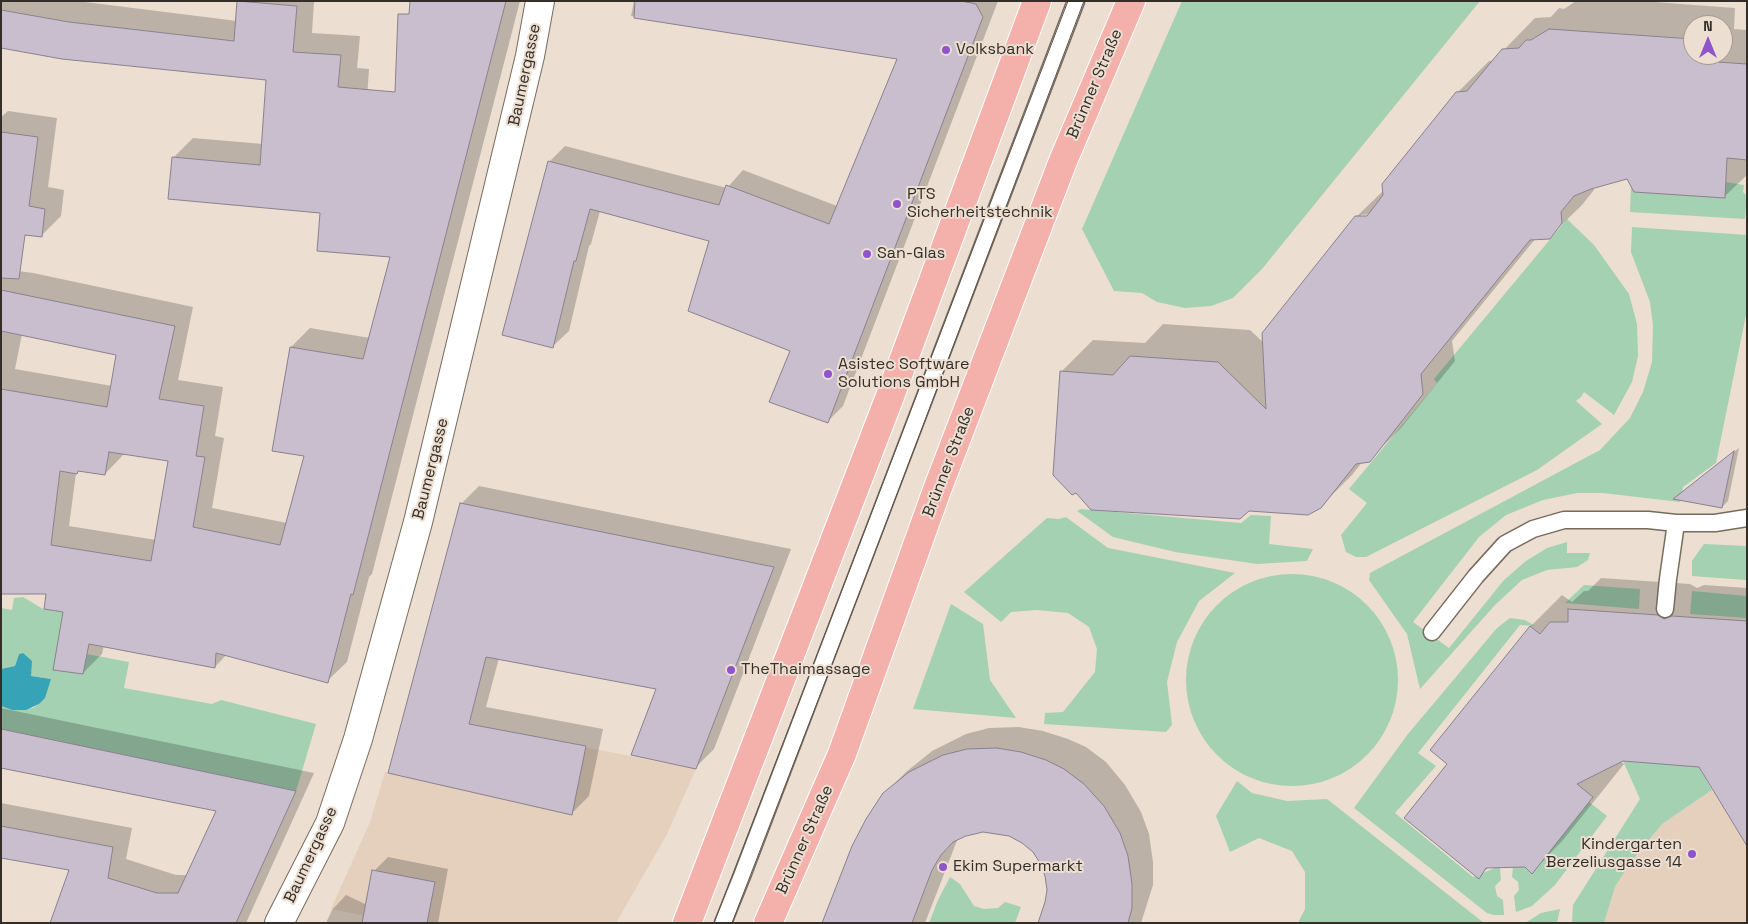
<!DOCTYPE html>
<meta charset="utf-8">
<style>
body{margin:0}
#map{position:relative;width:1748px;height:924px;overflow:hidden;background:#ecded0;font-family:"Space Grotesk",sans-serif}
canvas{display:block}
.frame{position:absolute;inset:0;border:2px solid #342e29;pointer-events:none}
.north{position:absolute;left:1683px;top:15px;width:50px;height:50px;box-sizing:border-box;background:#ecded0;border:1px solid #a2988d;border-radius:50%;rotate:0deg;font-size:14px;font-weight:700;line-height:20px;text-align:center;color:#342e29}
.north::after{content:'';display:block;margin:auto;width:18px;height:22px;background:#8f54cb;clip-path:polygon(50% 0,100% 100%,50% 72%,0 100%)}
</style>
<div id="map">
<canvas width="1748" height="924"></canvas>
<div class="frame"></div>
<div class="north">N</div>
</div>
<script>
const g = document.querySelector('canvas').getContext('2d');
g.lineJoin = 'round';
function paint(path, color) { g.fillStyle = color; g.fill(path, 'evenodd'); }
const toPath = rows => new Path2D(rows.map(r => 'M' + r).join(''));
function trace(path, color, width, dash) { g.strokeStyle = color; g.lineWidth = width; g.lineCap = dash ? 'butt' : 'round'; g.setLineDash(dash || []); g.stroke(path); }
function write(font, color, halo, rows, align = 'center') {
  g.font = font + ' "Space Grotesk",sans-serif'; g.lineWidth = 4; g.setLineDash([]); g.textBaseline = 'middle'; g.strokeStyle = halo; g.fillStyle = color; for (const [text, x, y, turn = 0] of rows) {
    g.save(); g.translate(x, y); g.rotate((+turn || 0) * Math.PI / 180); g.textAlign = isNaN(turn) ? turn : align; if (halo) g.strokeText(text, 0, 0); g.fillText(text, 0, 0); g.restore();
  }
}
const built = toPath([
 [488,728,696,769,666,836,616,923,400,923,331,909,370,822,385,772,475,792],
 [1712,790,1747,845,1747,923,1604,923,1615,887,1630,863,1662,824]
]);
const green = toPath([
 [1182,1,1480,1,1262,269,1233,298,1211,306,1185,308,1157,302,1142,293,1114,291,1082,229],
 [1726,182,1744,185,1743,192,1747,196,1745,219,1630,212,1631,186,1720,197,1726,192],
 [1567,219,1594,245,1629,294,1637,324,1638,356,1632,382,1614,415,1584,392,1581,397,1576,401,1602,424,1537,470,1366,557,1356,557,1346,552,1341,535,1367,503,1349,489,1437,383,1434,379],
 [1632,227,1747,235,1747,310,1716,463,1683,487,1680,502,1603,493,1577,493,1543,500,1506,515,1479,537,1413,622,1449,648,1504,580,1526,561,1547,548,1567,542,1567,553,1590,553,1588,560,1577,567,1547,570,1522,580,1495,605,1420,689,1407,634,1369,580,1370,573,1600,450,1630,418,1643,392,1652,362,1653,325,1650,302,1631,252],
 [1081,509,1241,523,1251,515,1271,516,1269,544,1313,549,1307,561,1257,564,1175,552,1113,537,1077,511],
 [1066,517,1108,548,1235,573,1199,601,1177,642,1167,682,1172,725,1166,732,1044,724,1045,713,1063,712,1095,672,1097,649,1089,627,1068,613,1037,610,1011,612,1001,622,964,592,1047,518,1059,519],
 [1704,544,1747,546,1746,580,1692,576,1692,561],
 '1186 680a106 106 0 1 1 212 0a106 106 0 1 1-212 0Z',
 [1584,585,1640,589,1639,609,1565,603],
 [1692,591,1747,596,1747,618,1690,614],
 [23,597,43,609,63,612,54,670,83,674,87,654,129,662,124,688,212,704,221,700,316,724,296,791,1,729,1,706,12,710,33,708,39,704,51,679,31,676,23,653,19,654,15,666,1,669,1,608,12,610,14,598],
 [951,604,983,624,990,680,1016,718,913,709],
 [1510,618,1525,620,1535,626,1520,625,1418,753,1436,766,1395,813,1473,877,1495,868,1500,868,1501,880,1495,886,1497,896,1503,900,1504,915,1494,915,1487,913,1354,808,1408,734,1497,628],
 [1623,761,1699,767,1712,790,1662,824,1630,863,1615,887,1604,923,1572,923,1573,905,1640,799],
 [1237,781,1252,793,1287,801,1327,799,1484,923,1298,923,1305,909,1305,872,1292,851,1259,838,1230,852,1216,816],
 [1589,802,1607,816,1555,885,1532,906,1516,912,1514,896,1519,890,1518,882,1512,877,1513,867,1519,862,1527,869,1535,869],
 [950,877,960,884,974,906,984,909,998,908,1005,902,1021,907,1015,923,929,923,938,900],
 [1560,909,1557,923,1525,923,1541,913]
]);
const water = toPath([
 [23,653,32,661,31,676,51,679,45,698,39,704,26,710,12,710,1,706,1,669,15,666,19,654]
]);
const shadow = toPath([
 [1,1,77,1,237,21,239,1,314,1,312,33,360,36,357,68,369,69,365,128,398,131,411,1,520,1,372,574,369,577,347,662,327,681,226,655,215,667,104,645,102,654,83,673,64,611,48,593,1,591,1,117,8,111,57,118,48,187,64,190,61,216,41,236,9,231,3,269,33,273,193,307,178,380,223,387,215,436,224,438,212,508,287,523,305,455,291,347,310,328,370,338,392,255,322,212,173,158,193,138,263,144,268,79,1,47],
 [22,334,117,354,112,386,15,369],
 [125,453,169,460,156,540,69,526,76,473,80,470,105,474],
 [634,1,998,1,843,406,827,422,791,351,711,240,600,211,591,244,589,246,569,331,553,346,504,334,550,161,565,146,727,188,743,170,837,206,899,58,631,16],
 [1576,1,1641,1,1735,8,1734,29,1747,30,1747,175,1725,196,1627,177,1593,187,1594,190,1582,205,1549,237,1536,238,1452,341,1455,361,1401,428,1369,460,1363,461,1352,475,1320,507,1061,372,1093,340,1145,343,1163,324,1250,330,1264,343,1356,217,1384,190,1457,93,1489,61,1494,60,1535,18,1551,17,1559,8,1564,9],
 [1693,25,1723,25,1723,55,1693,55],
 [1373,214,1373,216,1361,217,1361,215],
 [1739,448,1728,501,1722,507,1680,494],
 [479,486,791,549,714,749,696,767,658,688,499,658,486,707,603,729,589,796,572,813,389,772,461,504],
 [1601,578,1690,584,1697,588,1704,585,1747,588,1747,844,1700,766,1623,760,1620,761,1624,764,1563,840,1532,872,1525,866,1489,867,1478,877,1448,764,1530,627,1562,595,1572,602,1584,591,1588,591],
 [1,708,314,773,246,923,52,923,71,870,1,856,1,803,132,828,126,859,176,875,188,875,218,810,1,766],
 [1019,727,1043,731,1068,739,1086,747,1106,762,1125,785,1141,812,1149,834,1153,862,1153,885,1141,923,1039,923,1047,903,1048,890,1046,876,1041,862,1034,852,1023,842,1009,835,983,830,958,838,925,923,824,923,884,794,906,772,932,751,966,734,989,728],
 [388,857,448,869,438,923,326,923,332,910,346,895,367,905,374,871]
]);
const building = toPath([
 [237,1,297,6,293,52,341,55,338,87,395,92,398,14,409,14,410,1,506,1,353,595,351,594,328,683,216,653,215,668,89,644,83,674,53,670,63,612,44,609,46,594,1,594,1,389,107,407,116,355,1,331,1,290,175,326,159,399,204,406,196,456,205,457,193,527,280,545,304,456,272,451,290,347,363,359,390,257,317,251,320,213,168,199,172,157,260,165,266,80,62,59,1,48,1,10,69,22,234,41,237,1],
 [109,452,168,461,151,561,51,545,60,471,77,474,78,471,105,475,109,452],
 [635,1,961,1,976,4,983,17,828,423,769,402,790,351,688,311,709,241,590,209,576,261,574,261,553,348,502,335,548,161,719,205,726,185,829,224,897,59,634,18,635,1],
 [1549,29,1693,39,1693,55,1703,55,1702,61,1747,64,1747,160,1727,158,1725,198,1634,192,1627,179,1591,189,1574,196,1561,212,1562,223,1550,239,1530,240,1421,374,1423,394,1370,462,1356,464,1321,508,1308,515,1249,511,1240,519,1091,510,1076,493,1072,495,1053,475,1060,371,1113,375,1130,356,1218,362,1266,409,1262,333,1355,216,1367,216,1383,195,1382,184,1456,92,1467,91,1502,49,1519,48,1526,40,1531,40,1549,29],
 [1,132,38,137,29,206,45,209,42,237,25,235,19,279,1,278,1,132],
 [1734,451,1722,508,1673,499,1734,451],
 [460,503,774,567,696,769,631,755,656,689,486,657,469,724,586,746,572,815,388,773,460,503],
 [1568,609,1658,615,1664,619,1672,616,1747,621,1747,846,1699,767,1623,761,1577,784,1593,797,1532,874,1525,867,1486,868,1479,879,1404,818,1447,764,1430,750,1530,626,1540,634,1550,622,1568,622,1568,609],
 [1,729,296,791,236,923,50,923,69,870,1,858,1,826,113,847,108,878,157,893,178,893,216,811,1,768,1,729],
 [997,748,1021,752,1046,760,1064,769,1084,784,1104,806,1120,833,1128,856,1132,884,1132,908,1128,923,1038,923,1045,902,1047,890,1045,876,1040,863,1033,852,1022,843,1009,836,983,832,966,836,953,842,941,855,932,870,912,923,822,923,852,846,866,819,883,793,909,772,943,755,967,749,997,748],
 [372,870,435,882,427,923,362,923,372,870]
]);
const lane = toPath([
 [1665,609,1668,579,1676,523],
 [1432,632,1476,576,1505,544,1533,529,1564,520,1648,520,1676,523,1715,523,1747,518],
 [723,923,742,876,1076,1]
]);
const street = toPath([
 [279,923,330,823,358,739,418,522,530,56,540,1]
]);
const primary = toPath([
 [687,923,889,399,1037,1],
 [768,923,842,754,937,490,1063,161,1131,1]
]);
const tram = toPath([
 [714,923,1068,1],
 [732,923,863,584,1084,1]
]);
const markers = [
 [946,50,5,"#8f54cb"],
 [897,204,5,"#8f54cb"],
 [867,254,5,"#8f54cb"],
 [828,374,5,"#8f54cb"],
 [731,670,5,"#8f54cb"],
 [1692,854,5,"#8f54cb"],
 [943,867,5,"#8f54cb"]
];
const poiNames = [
 ["Volksbank",956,50],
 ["PTS",907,195],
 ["Sicherheitstechnik",907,213],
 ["San-Glas",877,254],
 ["Asistec Software",838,365],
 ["Solutions GmbH",838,383],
 ["TheThaimassage",741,670],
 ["Kindergarten",1682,845,"right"],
 ["Berzeliusgasse 14",1682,863,"right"],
 ["Ekim Supermarkt",953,867]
];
const streetNames = [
 ["Baumergasse",525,75,-78],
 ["Brünner Straße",1095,84,-67],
 ["Brünner Straße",949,462,-69],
 ["Baumergasse",431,469,-76],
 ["Brünner Straße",805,840,-66],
 ["Baumergasse",311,855,-65]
];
paint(built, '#e4d0bd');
paint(green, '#a4d1b2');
paint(water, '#36a4b6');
paint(shadow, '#0003');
paint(building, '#c9becd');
trace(building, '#8a808e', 1);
trace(lane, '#776b5e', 19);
trace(street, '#776b5e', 30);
trace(primary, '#fff', 30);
trace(lane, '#fff', 16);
trace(street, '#fff', 28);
trace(primary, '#f4b0aa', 28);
trace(tram, '#5d554e', 1);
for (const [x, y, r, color] of markers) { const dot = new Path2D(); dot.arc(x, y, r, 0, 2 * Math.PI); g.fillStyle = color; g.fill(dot); trace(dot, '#ecded0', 2); }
write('16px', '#342e29', '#ecded0', poiNames, 'left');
write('16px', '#342e29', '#ecded0', streetNames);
</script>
